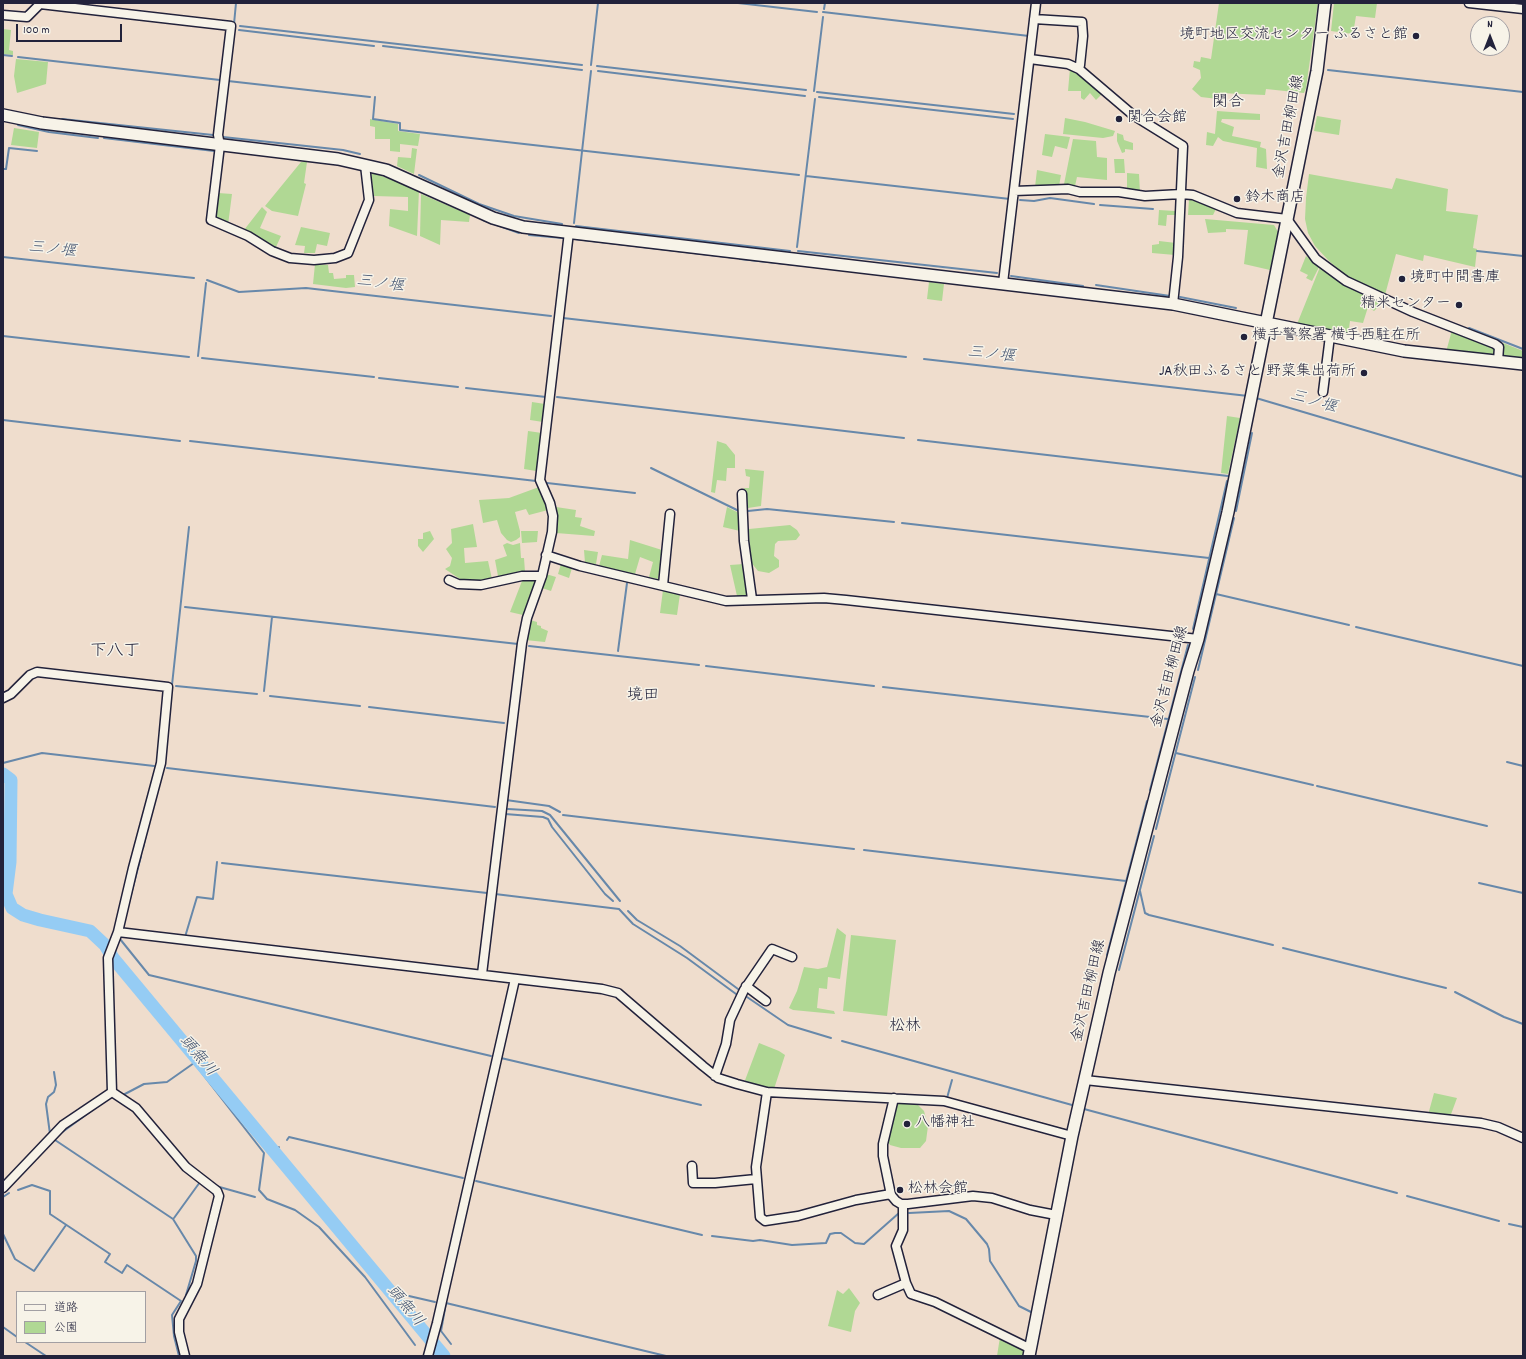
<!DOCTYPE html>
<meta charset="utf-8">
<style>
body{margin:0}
#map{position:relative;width:1526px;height:1359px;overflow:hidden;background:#efddcd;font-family:Dekko,"Klee One",sans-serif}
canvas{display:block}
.frame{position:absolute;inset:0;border:4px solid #22223b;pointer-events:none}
.legend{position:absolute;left:16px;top:1291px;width:130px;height:52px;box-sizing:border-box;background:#f7f3e8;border:1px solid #a29fa3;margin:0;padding:5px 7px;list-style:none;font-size:12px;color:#22223b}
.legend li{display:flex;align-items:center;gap:8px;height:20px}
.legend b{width:20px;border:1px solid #a29fa3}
.north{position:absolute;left:1470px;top:16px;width:40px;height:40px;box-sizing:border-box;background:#f7f3e8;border:1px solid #a29fa3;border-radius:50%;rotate:0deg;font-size:11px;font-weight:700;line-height:16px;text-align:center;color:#22223b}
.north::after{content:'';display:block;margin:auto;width:14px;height:18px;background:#22223b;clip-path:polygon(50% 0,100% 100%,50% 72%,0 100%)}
.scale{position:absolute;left:16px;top:24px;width:106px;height:18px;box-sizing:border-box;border:2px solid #22223b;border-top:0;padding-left:5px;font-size:12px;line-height:14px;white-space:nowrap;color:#22223b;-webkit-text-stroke:3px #f7f3e8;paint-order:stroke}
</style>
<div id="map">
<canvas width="1526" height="1359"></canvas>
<div class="frame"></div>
<ul class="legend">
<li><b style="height:5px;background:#f7f3e8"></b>道路</li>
<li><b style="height:11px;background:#b0d894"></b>公園</li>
</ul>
<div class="north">N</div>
<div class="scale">100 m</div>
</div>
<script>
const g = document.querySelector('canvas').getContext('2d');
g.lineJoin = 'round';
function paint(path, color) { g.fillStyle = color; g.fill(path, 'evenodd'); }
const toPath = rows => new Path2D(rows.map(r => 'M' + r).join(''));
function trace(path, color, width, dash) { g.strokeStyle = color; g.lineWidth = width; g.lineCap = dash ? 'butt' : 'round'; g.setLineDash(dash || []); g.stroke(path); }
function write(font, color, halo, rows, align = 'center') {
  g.font = font + ' Dekko,"Klee One",sans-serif'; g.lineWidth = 3; g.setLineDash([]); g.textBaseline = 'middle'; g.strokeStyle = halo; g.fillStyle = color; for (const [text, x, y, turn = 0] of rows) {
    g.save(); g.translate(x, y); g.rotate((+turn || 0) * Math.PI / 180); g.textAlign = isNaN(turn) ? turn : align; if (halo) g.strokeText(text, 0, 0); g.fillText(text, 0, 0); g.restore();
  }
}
const green = toPath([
 [1219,3,1318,3,1306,88,1304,93,1266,89,1265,95,1220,93,1218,99,1201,97,1192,89,1201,78,1200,70,1193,67,1194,61,1200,62,1201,57,1211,59],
 [1334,3,1377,3,1375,18,1356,16,1353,34,1331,31],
 [3,29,11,30,9,50,13,51,13,55,3,54],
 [16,59,48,62,46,84,17,93,14,76],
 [1070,68,1075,70,1104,92,1096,100,1090,93,1084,100,1081,98,1081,91,1068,91],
 [1217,111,1260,114,1260,120,1222,119,1221,122,1234,127,1232,136,1261,142,1260,147,1266,149,1267,169,1256,167,1257,148,1223,141,1218,137,1213,146,1206,145,1207,132,1215,134],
 [1317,116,1341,120,1339,135,1314,131],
 [1065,118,1085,122,1115,131,1113,136,1103,138,1063,134],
 [370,119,398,124,398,131,420,134,418,146,400,144,400,152,390,151,390,139,375,139,375,127,370,126],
 [14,128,39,132,37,148,11,145],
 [1117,133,1123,135,1124,140,1133,143,1133,150,1125,149,1125,152,1122,153,1117,141],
 [1045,134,1070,137,1067,149,1055,146,1052,157,1042,155],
 [1073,139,1096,141,1097,157,1107,158,1107,180,1077,177,1075,186,1064,184],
 [412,148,417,149,414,174,397,166,398,157,411,158],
 [1114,159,1124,159,1125,173,1115,173],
 [301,162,307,162,304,183,306,184,298,216,272,211,265,206],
 [1037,170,1061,175,1059,186,1035,187],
 [371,172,419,190,417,236,389,226,390,209,408,211,408,197,374,196],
 [1127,173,1139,174,1140,193,1127,190],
 [1309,174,1392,189,1396,178,1448,189,1446,211,1478,215,1473,248,1477,249,1475,267,1424,255,1423,261,1396,254,1385,295,1350,279,1329,261,1315,246,1308,233,1305,219,1306,198],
 [218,193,232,194,228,225,216,217],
 [421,194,470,215,469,222,441,220,440,245,420,236],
 [1189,199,1216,209,1213,215,1188,215],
 [262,207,267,212,260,228,281,236,276,247,244,230],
 [1159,210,1175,211,1175,215,1167,215,1166,226,1158,225],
 [1205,219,1274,225,1278,232,1270,270,1244,264,1248,230,1226,229,1226,232,1208,233],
 [301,227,330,233,327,246,317,244,315,253,304,253,305,246,295,245],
 [1159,241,1176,243,1175,255,1152,253,1152,245,1159,244],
 [1306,256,1319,267,1312,281,1306,278,1308,275,1300,271],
 [315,264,328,265,329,273,333,273,334,279,346,278,346,275,354,275,355,287,346,288,313,284],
 [1320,267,1348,287,1383,302,1374,311,1368,307,1363,323,1350,321,1348,336,1297,324],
 [929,282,944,284,942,301,927,299],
 [1452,330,1496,347,1493,356,1446,352],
 [1503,343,1523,351,1523,358,1502,356],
 [532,402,545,404,543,422,530,420],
 [1227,416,1240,418,1228,474,1221,473],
 [528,431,542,433,536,471,524,469],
 [717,441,726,444,735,455,735,468,727,468,726,481,717,480,715,493,711,492],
 [745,469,764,471,761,506,748,508,744,488,749,488,750,477,746,476],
 [539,487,548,510,529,515,526,509,515,512,520,531,520,537,516,540,511,542,507,540,501,533,497,520,483,523,479,500,509,498],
 [556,507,576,510,575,517,582,518,580,526,595,531,594,536,556,533,558,517],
 [727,507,741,514,740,531,723,527],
 [473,524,477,547,464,548,465,563,488,561,492,579,472,582,463,581,445,569,450,566,452,558,446,549,452,543,451,529],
 [790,525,797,530,800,535,796,540,778,541,775,544,774,556,779,560,779,567,769,573,758,571,750,561,749,529],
 [430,531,434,539,423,552,418,546,418,539,423,539,423,533],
 [521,531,538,531,537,542,522,543],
 [630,540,662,550,658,579,649,577,653,562,640,557,635,574,599,566,602,555,628,559],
 [507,543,513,545,520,543,521,558,524,558,525,572,498,576,495,560,507,556,503,545],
 [584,550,598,552,596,564,585,563],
 [561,564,572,568,569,578,558,574],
 [744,564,750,596,737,596,730,565],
 [546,574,556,577,551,591,542,588],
 [537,580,523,615,510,612,522,581],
 [663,590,680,594,677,615,660,613],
 [530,620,537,622,537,625,541,626,541,628,548,631,545,642,525,640],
 [837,928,846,935,840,979,828,977,827,989,819,988,817,1008,834,1011,835,1014,793,1010,789,1008,797,991,804,967,818,969,827,967],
 [851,935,896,940,887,1016,843,1011],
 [759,1043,779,1051,785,1055,774,1089,744,1083],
 [1434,1093,1457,1098,1450,1117,1428,1115],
 [900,1099,916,1103,924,1111,928,1126,926,1141,920,1148,901,1148,890,1145,882,1134,883,1121,887,1107],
 [849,1288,860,1303,855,1311,851,1332,828,1326,837,1290,843,1294],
 [1000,1337,1026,1349,1025,1356,997,1356]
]);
const stream = toPath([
 [738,3,817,12],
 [824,9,825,3],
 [823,12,1029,36],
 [234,24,236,3],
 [240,26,582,65],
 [239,30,374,46],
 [383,46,582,70],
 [3,55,12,56],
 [18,57,220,80],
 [591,65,598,3],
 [597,66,806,90],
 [1328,70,1523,92],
 [598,71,805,96],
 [228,81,370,97],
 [814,91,823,17],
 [817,92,1014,114],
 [375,97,373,119,400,123,400,130,799,175],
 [819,97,1013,119],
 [62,119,213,135],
 [18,125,49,132,98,138],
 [223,137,343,150,360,154],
 [104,138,214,151],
 [3,169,6,169,9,148,37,151],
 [419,175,479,204,514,216,562,224],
 [806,176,1010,199],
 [1020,200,1034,201,1050,198,1094,204],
 [1100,205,1153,209],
 [483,220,519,233],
 [574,223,591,71],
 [576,226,790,251],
 [529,235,563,238],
 [575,239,736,258],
 [797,247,815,99],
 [798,251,997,273],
 [1477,251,1523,256],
 [3,257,194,278],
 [740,259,824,268],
 [1011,276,1083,286],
 [207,280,239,292,306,288,551,316],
 [1096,285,1170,296],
 [1180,297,1236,308],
 [563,318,906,357],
 [1231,321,1238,323],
 [1469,328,1523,349],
 [3,336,189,357],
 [198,356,206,283],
 [202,358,374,377],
 [924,359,1248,396],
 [379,378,458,387],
 [466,388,546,397],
 [557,397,904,438],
 [1256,398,1523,477],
 [3,420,180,441],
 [918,440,1228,476],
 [190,441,536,481],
 [651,468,739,511],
 [547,483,635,493],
 [748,511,767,509,894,522],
 [1236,511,1252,433],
 [902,523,1209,558],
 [1216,594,1349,625],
 [811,602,837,603],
 [185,607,518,644],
 [1356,627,1523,666],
 [1193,629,1227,481],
 [529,646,699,665],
 [618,651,627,583],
 [706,666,874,686],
 [1198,670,1234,518],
 [172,685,189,527],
 [176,686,257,694],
 [883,687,1168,719],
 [264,691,272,617],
 [270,696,360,706],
 [369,707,504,723],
 [1176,753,1313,785],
 [1507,762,1523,766],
 [3,763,42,753,154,766],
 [167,768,495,807],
 [1317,786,1487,826],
 [1150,790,1188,645],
 [506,800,549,806,560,812],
 [508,809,542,811,550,815,620,901],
 [505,814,543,817,548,819,552,827,605,894,613,901],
 [563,815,854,849],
 [1156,829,1195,677],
 [143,848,147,830],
 [864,850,1126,881],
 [222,863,487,893],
 [1479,883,1523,893],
 [1140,891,1145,913,1149,915,1273,945],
 [495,894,619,909,633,924,687,958,736,994],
 [628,911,637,920,680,946,738,989],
 [126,914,141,856],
 [185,937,197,897,213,899,217,862],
 [120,939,149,975,491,1056],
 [1283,948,1446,988],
 [1107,955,1147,801],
 [1119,970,1154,836],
 [1455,992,1504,1017,1523,1024],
 [747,997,788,1025,831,1038],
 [842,1041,1072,1105],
 [501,1058,701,1105],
 [952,1080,947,1098,1065,1130],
 [123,1095,144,1084,167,1082,194,1063,264,1153,259,1190,267,1199,295,1210,319,1227,365,1277,415,1345],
 [1084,1109,1397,1193],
 [61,1133,94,1109],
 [50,1134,46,1104,48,1097,54,1092,56,1085,54,1072],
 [55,1140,173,1219,196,1256,196,1261,186,1295],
 [287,1140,289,1137,463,1178],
 [274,1151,279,1147],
 [476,1181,702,1235],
 [216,1186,255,1197],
 [18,1190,32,1185,50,1191,50,1214,110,1254,105,1262,122,1273,127,1265,181,1301,172,1315,174,1336,179,1356],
 [1407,1196,1499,1221],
 [3,1197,9,1193],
 [909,1213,949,1211,966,1219,987,1244,989,1249,990,1261,1019,1306,1031,1312],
 [174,1218,200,1182],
 [1509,1224,1523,1227],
 [3,1234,15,1259,34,1271,66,1225],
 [712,1236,753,1241,760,1240,792,1245,826,1243,830,1234,835,1233,841,1233,855,1243,864,1244,899,1213],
 [409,1296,435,1302],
 [446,1303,666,1356],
 [446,1303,441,1331,451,1344],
 [3,1327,17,1337],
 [25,1342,46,1356]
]);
const river = toPath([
 [3,774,11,780,10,862,6,894,12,908,23,915,40,920,90,931,105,945,113,958,444,1356]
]);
const street = toPath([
 [1469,3,1523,9],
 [3,15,27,17,40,4,231,26,218,135,220,145,211,220,248,236,272,251,290,258,314,260,335,258,348,253,369,200,365,165],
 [1034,19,1082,22,1083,36,1080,65,1079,69],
 [1030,59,1068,64,1079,69,1133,115,1183,146,1178,257,1173,304],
 [1014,191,1068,189,1080,192,1119,192,1145,196,1181,194,1193,195,1237,213,1287,219,1316,259,1346,281,1413,312,1495,344,1499,347,1498,361],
 [1003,283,1036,3],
 [1323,392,1330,336],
 [742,494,744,541,752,599],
 [546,555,580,566,726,601,824,598,846,600,1198,639],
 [449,580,458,584,481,585,522,576,542,576],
 [663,585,670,514],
 [3,698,11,694,30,675,37,672,168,687,161,763,133,868,118,932,108,958,112,1092],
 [118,932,602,989,618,993,703,1066,718,1078,737,1084,767,1092,944,1101,1072,1136],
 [482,974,522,643,527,618,542,576,552,532,553,516,550,503,540,480,569,232],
 [746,986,766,1001],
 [715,1076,726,1044,730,1020,744,990,772,949,792,957],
 [1085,1080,1481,1123,1498,1127,1523,1138],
 [112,1092,136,1108,186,1167,217,1191,219,1196,197,1284,179,1319,179,1332,185,1356],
 [767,1092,756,1167,760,1217,765,1221,798,1216,856,1200,891,1194],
 [894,1098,883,1144,883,1156,891,1195,896,1201,901,1204,908,1204,973,1196,992,1198,1030,1210,1056,1215],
 [692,1166,693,1183,715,1183,756,1179],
 [3,1188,63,1125,112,1092],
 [903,1204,903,1230,896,1246,906,1283,911,1294,935,1302,1031,1349],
 [878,1295,906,1283],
 [428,1356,437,1323,515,979]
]);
const secondary = toPath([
 [3,115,42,123,338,159,386,170,493,218,523,227,1173,304,1404,351,1523,364],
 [1029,1356,1072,1136,1109,973,1188,671,1198,639,1228,512,1317,71,1325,3]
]);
const markers = [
 [1416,36,4,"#22223b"],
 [1119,119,4,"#22223b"],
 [1237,199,4,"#22223b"],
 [1402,279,4,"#22223b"],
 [1459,305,4,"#22223b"],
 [1244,337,4,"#22223b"],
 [1364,373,4,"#22223b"],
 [907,1124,4,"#22223b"],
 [900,1190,4,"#22223b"]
];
const poiNames = [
 ["境町地区交流センター ふるさと館",1408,36,"right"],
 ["関合会館",1127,119],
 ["鈴木商店",1245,199],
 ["境町中間書庫",1410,279],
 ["精米センター",1451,305,"right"],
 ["横手警察署 横手西駐在所",1252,337],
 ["JA秋田ふるさと 野菜集出荷所",1356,373,"right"],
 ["八幡神社",915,1124],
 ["松林会館",908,1190]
];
const streetNames = [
 ["金沢吉田柳田線",1290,127,-79],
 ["金沢吉田柳田線",1171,677,-75],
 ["金沢吉田柳田線",1090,991,-77]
];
const neighbourhoodNames = [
 ["関合",1228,104],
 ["境田",643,697],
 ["松林",905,1028]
];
const waterNames = [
 ["三ノ堰",52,251,6],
 ["三ノ堰",380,285,7],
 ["三ノ堰",991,356,6],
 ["三ノ堰",1313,403,16],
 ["頭無川",197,1057,50],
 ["頭無川",404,1307,50]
];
const quarterNames = [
 ["下八丁",115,653]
];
paint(green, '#b0d894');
trace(stream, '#6788aa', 2);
trace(river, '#95ccf4', 13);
trace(street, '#22223b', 11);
trace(secondary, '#22223b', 14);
trace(street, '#f7f3e8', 8);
trace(secondary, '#f7f3e8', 11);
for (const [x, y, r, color] of markers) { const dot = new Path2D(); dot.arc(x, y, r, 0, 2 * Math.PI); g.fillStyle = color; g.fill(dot); trace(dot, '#f7f3e8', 1.5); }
write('15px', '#22223b', '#f7f3e8', poiNames, 'left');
write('15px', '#22223b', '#f7f3e8', streetNames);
write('16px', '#22223b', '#f7f3e8', neighbourhoodNames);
write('italic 16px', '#445572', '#f7f3e8', waterNames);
write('17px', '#22223b', '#f7f3e8', quarterNames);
</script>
